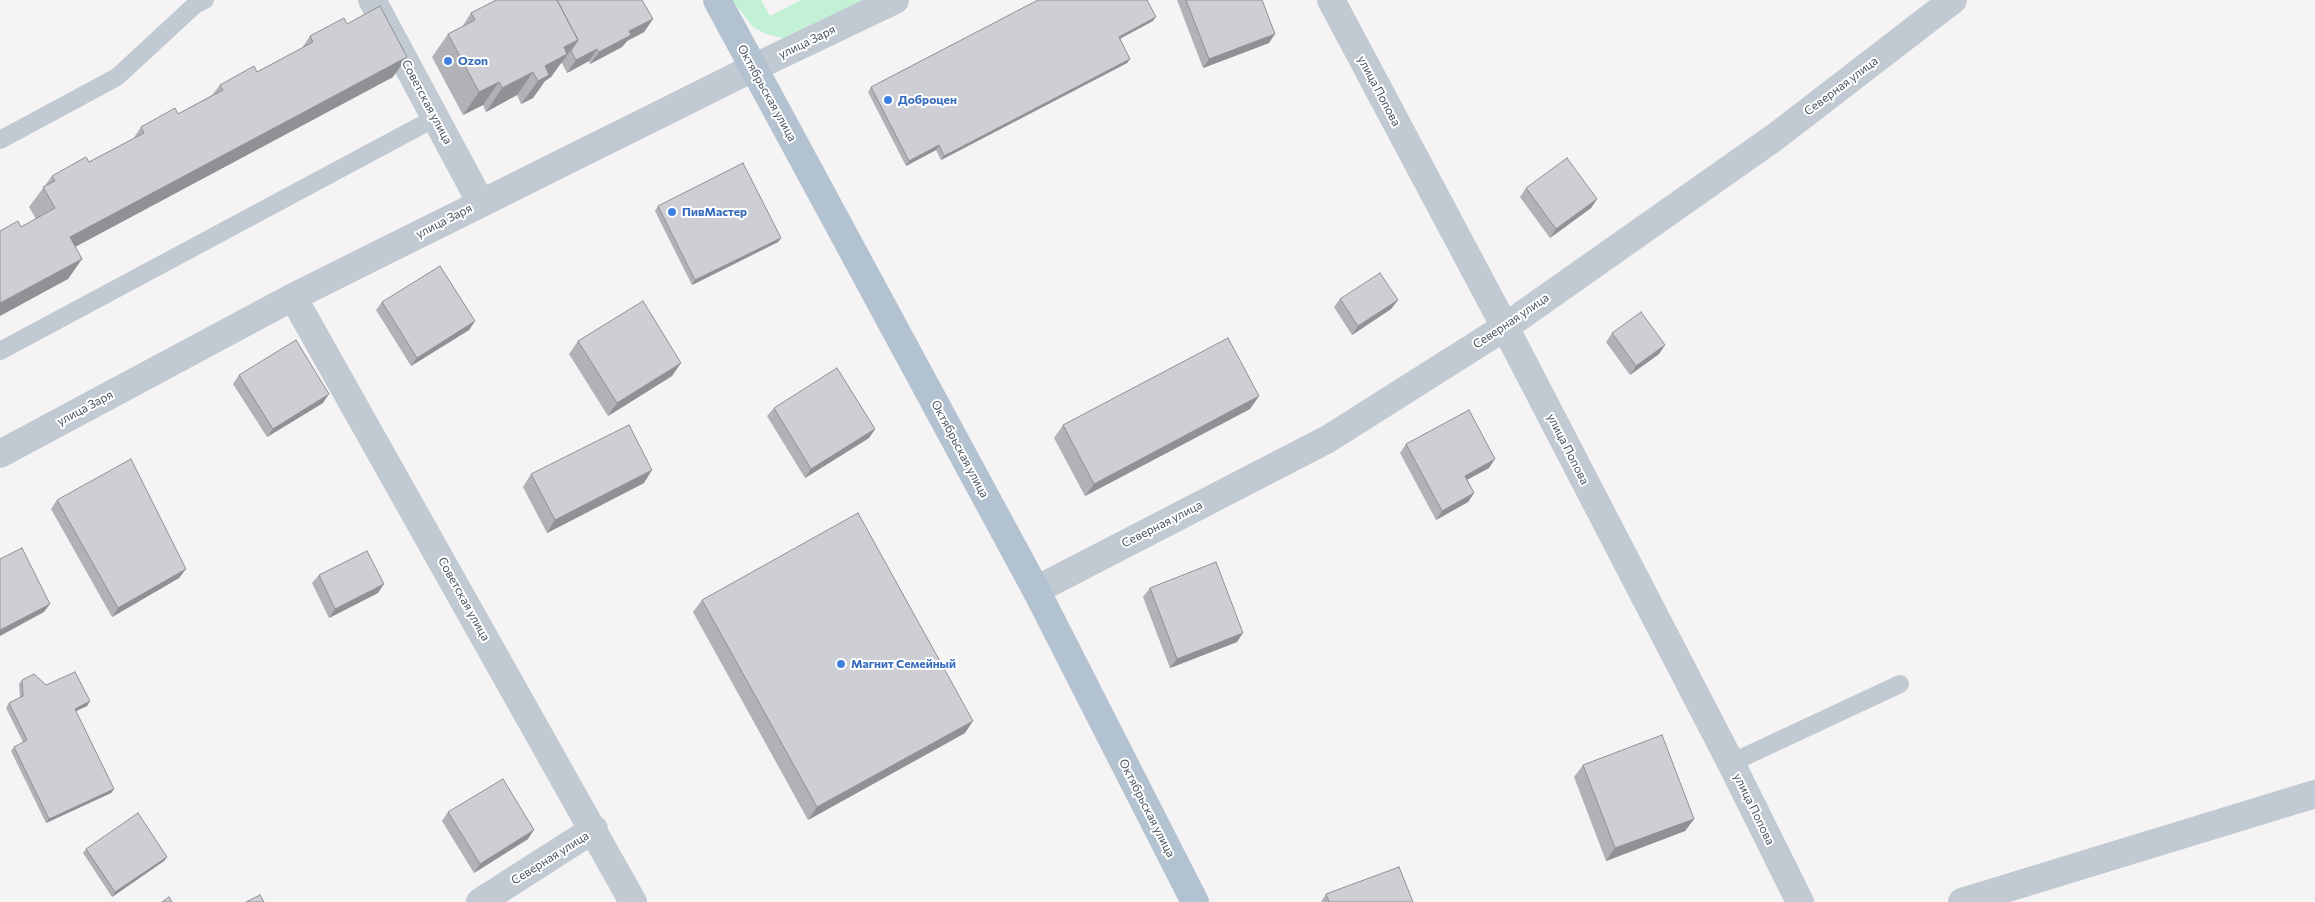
<!DOCTYPE html>
<meta charset="utf-8">
<style>
body{margin:0}
canvas{display:block;background:#f5f3f3}
</style>
<canvas width="2315" height="902"></canvas>
<script>
const g = document.querySelector('canvas').getContext('2d');
g.lineJoin = 'round';
function paint(path, color) { g.fillStyle = color; g.fill(path, 'evenodd'); }
const toPath = rows => new Path2D(rows.map(r => 'M' + r).join(''));
function trace(path, color, width, dash) { g.strokeStyle = color; g.lineWidth = width; g.lineCap = dash ? 'butt' : 'round'; g.setLineDash(dash || []); g.stroke(path); }
function write(font, color, halo, rows, align = 'center') {
  g.font = font + ' Commissioner,sans-serif'; g.lineWidth = 4; g.setLineDash([]); g.textBaseline = 'middle'; g.strokeStyle = halo; g.fillStyle = color; for (const [text, x, y, turn = 0] of rows) {
    g.save(); g.translate(x, y); g.rotate((+turn || 0) * Math.PI / 180); g.textAlign = isNaN(turn) ? turn : align; if (halo) g.strokeText(text, 0, 0); g.fillText(text, 0, 0); g.restore();
  }
}
const green = toPath([
 [732,0,761,0,770,16,801,0,863,0,783,38,766,34,753,27]
]);
const service = toPath([
 [0,140,117,77,195,5,205,0],
 [0,351,435,118],
 [1731,763,1900,684]
]);
const minor = toPath([
 [372,0,481,203],
 [1331,0,1505,327,1731,763,1800,902],
 [293,297,633,902],
 [0,454,293,297,753,68,895,0],
 [1036,590,1328,439,1505,327,1775,137,1953,0],
 [480,902,594,829],
 [1962,902,2315,794]
]);
const primary = toPath([
 [717,0,1036,590,1195,902]
]);
const wall = toPath([
 [1177,0,1262,0,1269,43,1203,68],
 [471,13,653,19,644,32,627,41,622,47,590,64,589,61,567,73,562,63,560,64,551,77,545,81,533,98,521,104,517,95,486,112,483,105,463,115,432,57,448,34,462,27],
 [1153,21,1120,39,1130,59,1127,63,941,160,936,150,906,166,868,92,871,87],
 [347,24,393,77,75,247,82,259,68,279,21,227,36,219,29,207,52,176,89,162,133,139,141,127,178,114,212,95,220,85,257,72,302,48,310,36],
 [1526,188,1597,199,1591,208,1550,238,1520,197],
 [658,206,781,238,778,242,692,285,655,211],
 [1340,299,1398,300,1391,309,1352,335,1334,307],
 [382,302,475,321,469,330,411,366,376,310],
 [1612,333,1665,345,1659,354,1630,375,1606,342],
 [578,341,672,376,608,416,569,354],
 [239,375,323,403,267,437,233,384],
 [1259,396,1250,409,1085,496,1054,438,1063,425],
 [774,408,875,429,869,438,805,478,767,416],
 [1406,444,1489,468,1467,480,1474,493,1468,502,1436,520,1400,453],
 [531,474,644,483,547,533,523,487],
 [57,500,186,569,179,578,112,617,51,509],
 [319,575,378,593,329,618,312,583],
 [1150,588,1237,642,1170,668,1143,597],
 [702,600,965,733,808,820,693,612],
 [22,680,46,685,90,701,87,706,76,711,114,789,111,793,46,823,11,751,14,747,23,742,6,708,9,703,20,698,19,684],
 [1583,765,1694,819,1685,831,1606,861,1574,777],
 [448,812,528,839,474,873,442,821],
 [86,849,167,857,164,861,112,897,83,853],
 [1326,894,1413,902,1321,902]
]);
const shadedWall = toPath([
 [1156,17,1153,21,1115,41,1119,37],
 [653,19,644,32,627,41,622,47,590,64,599,52,629,31],
 [1275,34,1269,43,1203,68,1209,59],
 [578,40,551,77,545,81,533,98,521,104,538,81,545,66,564,47],
 [597,49,589,61,567,73,576,60],
 [407,57,393,77,56,257,70,237],
 [1130,59,1127,63,941,160,944,156],
 [533,72,517,95,486,112,502,88],
 [499,82,483,105,463,115,479,92],
 [939,145,936,150,906,166,909,161],
 [1597,199,1591,208,1550,238,1556,229],
 [781,238,778,242,692,285,695,280],
 [82,259,68,279,0,316,0,303],
 [1398,300,1391,309,1352,335,1358,326],
 [475,321,469,330,411,366,417,358],
 [1665,345,1659,354,1630,375,1636,366],
 [681,363,672,376,608,416,617,403],
 [329,394,323,403,267,437,273,429],
 [1259,396,1250,409,1085,496,1094,484],
 [875,429,869,438,805,478,811,469],
 [1495,459,1489,468,1459,484,1465,476],
 [652,470,644,483,547,533,555,520],
 [1474,493,1468,502,1436,520,1442,511],
 [186,569,179,578,112,617,118,608],
 [384,584,378,593,329,618,335,609],
 [50,604,44,612,0,636,0,630],
 [1243,633,1237,642,1170,668,1177,659],
 [90,701,87,706,72,713,75,709],
 [973,721,965,733,808,820,817,807],
 [114,789,111,793,46,823,49,819],
 [1694,819,1685,831,1606,861,1615,848],
 [534,830,528,839,474,873,480,864],
 [167,857,164,861,112,897,115,892]
]);
const building = toPath([
 [496,0,557,0,578,40,564,47,567,54,545,66,549,75,538,81,533,72,502,88,499,82,479,92,448,34,475,20,471,13,496,0],
 [557,0,642,0,653,19,629,31,631,35,599,52,597,49,576,60,571,51,578,40,557,0],
 [1038,0,1147,0,1156,17,1119,37,1130,59,944,156,939,145,909,161,871,87,1038,0],
 [1186,0,1262,0,1275,34,1209,59,1186,0],
 [380,6,407,57,70,237,82,259,0,303,0,231,18,221,21,227,55,208,43,187,55,181,52,176,86,157,89,162,144,133,141,127,175,108,178,114,223,90,220,85,254,66,257,72,313,42,310,36,344,18,347,24,380,6],
 [1567,158,1597,199,1556,229,1526,188,1567,158],
 [743,163,781,238,695,280,658,206,743,163],
 [440,266,475,321,417,358,382,302,440,266],
 [1380,273,1398,300,1358,326,1340,299,1380,273],
 [643,301,681,363,617,403,578,341,643,301],
 [1641,312,1665,345,1636,366,1612,333,1641,312],
 [1228,338,1259,396,1094,484,1063,425,1228,338],
 [296,340,329,394,273,429,239,375,296,340],
 [837,368,875,429,811,469,774,408,837,368],
 [1469,410,1495,459,1465,476,1474,493,1442,511,1406,444,1469,410],
 [629,425,652,470,555,520,531,474,629,425],
 [131,459,186,569,118,608,57,500,131,459],
 [858,513,973,721,817,807,702,600,858,513],
 [22,548,50,604,0,630,0,559,22,548],
 [367,551,384,584,335,609,319,575,367,551],
 [1216,562,1243,633,1177,659,1150,588,1216,562],
 [75,672,90,701,75,709,114,789,49,819,14,747,27,740,9,703,23,696,22,680,34,674,46,685,75,672],
 [1662,735,1694,819,1615,848,1583,765,1662,735],
 [503,779,534,830,480,864,448,812,503,779],
 [138,813,167,857,115,892,86,849,138,813],
 [1399,867,1413,902,1329,902,1326,894,1399,867],
 [260,895,264,902,246,902,260,895],
 [169,897,172,902,162,902,169,897]
]);
const markers = [
 [448,61,5,"#3f7fe0"],
 [888,100,5,"#3f7fe0"],
 [672,212,5,"#3f7fe0"],
 [841,664,5,"#3f7fe0"]
];
const streetNames = [
 ["улица Заря",807,42,-26],
 ["Северная улица",1841,86,-37],
 ["улица Попова",1379,91,62],
 ["Октябрьская улица",767,93,61],
 ["Советская улица",427,102,62],
 ["улица Заря",444,221,-27],
 ["Северная улица",1511,321,-34],
 ["улица Заря",85,408,-28],
 ["Октябрьская улица",960,449,62],
 ["улица Попова",1568,449,63],
 ["Северная улица",1162,524,-27],
 ["Советская улица",464,599,61],
 ["Октябрьская улица",1147,808,63],
 ["улица Попова",1754,809,64],
 ["Северная улица",550,858,-32]
];
const shopNames = [
 ["Ozon",458,61],
 ["Доброцен",898,100],
 ["ПивМастер",682,212],
 ["Магнит Семейный",851,664]
];
paint(green, '#c3f1d5');
trace(service, '#c1cad2', 18);
trace(minor, '#c1cad2', 28);
trace(primary, '#b3c2d1', 28);
paint(wall, '#b0b2b7');
paint(shadedWall, '#909195');
paint(building, '#cdcfd5');
trace(building, '#909195', 1);
for (const [x, y, r, color] of markers) { const dot = new Path2D(); dot.arc(x, y, r, 0, 2 * Math.PI); g.fillStyle = color; g.fill(dot); trace(dot, '#fff', 2); }
write('12px', '#4a5661', '#fff', streetNames);
write('bold 12px', '#366cbe', '#fff', shopNames, 'left');
</script>
